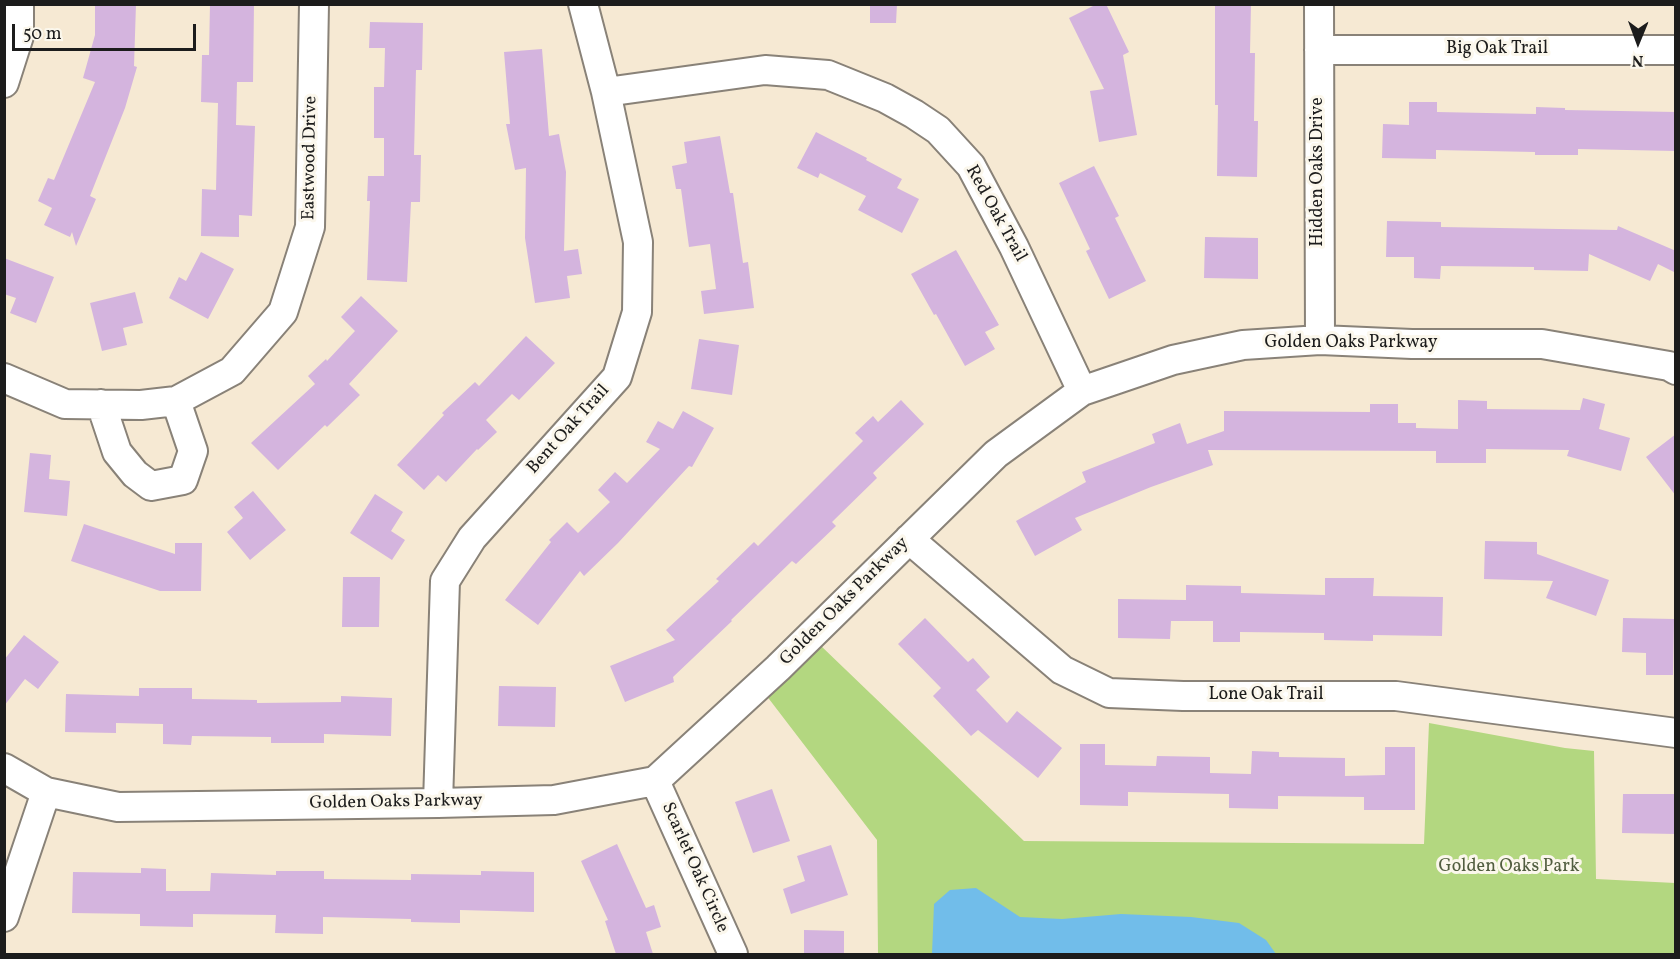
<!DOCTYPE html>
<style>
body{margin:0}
#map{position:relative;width:1680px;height:959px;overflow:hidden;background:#f6e9d3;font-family:Vollkorn,serif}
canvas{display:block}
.frame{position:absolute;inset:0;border:6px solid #1c1c1c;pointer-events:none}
.north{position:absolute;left:1608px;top:12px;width:60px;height:60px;-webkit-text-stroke:4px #fbf7ec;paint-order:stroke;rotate:181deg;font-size:16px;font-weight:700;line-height:24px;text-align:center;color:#1c1c1c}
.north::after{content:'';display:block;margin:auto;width:21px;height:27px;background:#1c1c1c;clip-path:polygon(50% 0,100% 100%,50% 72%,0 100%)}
.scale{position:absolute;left:12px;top:24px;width:184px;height:27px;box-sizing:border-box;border:3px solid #1c1c1c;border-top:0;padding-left:8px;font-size:18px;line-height:21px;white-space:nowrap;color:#1c1c1c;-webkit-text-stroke:4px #fbf7ec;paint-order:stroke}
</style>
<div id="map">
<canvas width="1680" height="959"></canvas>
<div class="frame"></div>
<div class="north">N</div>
<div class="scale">50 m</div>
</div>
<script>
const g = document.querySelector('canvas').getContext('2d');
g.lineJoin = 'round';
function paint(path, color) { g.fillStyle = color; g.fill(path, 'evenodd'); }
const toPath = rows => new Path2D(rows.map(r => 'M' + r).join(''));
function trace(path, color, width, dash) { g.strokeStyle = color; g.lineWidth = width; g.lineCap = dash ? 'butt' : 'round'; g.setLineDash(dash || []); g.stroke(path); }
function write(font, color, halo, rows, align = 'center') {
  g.font = font + ' Vollkorn,serif'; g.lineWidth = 6; g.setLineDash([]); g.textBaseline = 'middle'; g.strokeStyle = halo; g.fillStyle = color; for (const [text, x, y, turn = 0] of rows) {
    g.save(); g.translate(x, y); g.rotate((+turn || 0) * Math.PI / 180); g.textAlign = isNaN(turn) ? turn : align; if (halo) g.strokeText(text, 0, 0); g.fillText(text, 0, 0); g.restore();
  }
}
const green = toPath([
 [820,645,1024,841,1424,844,1429,723,1565,748,1594,751,1596,879,1675,883,1675,954,878,954,877,840,766,695]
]);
const water = toPath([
 [976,888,1020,917,1062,919,1121,914,1191,917,1239,923,1266,940,1276,954,932,954,934,904,950,890]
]);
const building = toPath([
 [95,4,136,4,134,66,137,67,125,108,90,196,96,199,76,246,72,232,70,237,44,225,52,208,38,201,48,178,54,180,95,82,83,78,95,35],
 [210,4,254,4,253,82,237,82,236,125,255,126,252,216,239,215,239,237,201,236,202,189,216,190,218,103,201,102,202,55,209,55],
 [870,4,897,4,896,23,870,23],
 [1097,4,1106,4,1129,52,1123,55,1137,135,1099,142,1090,91,1104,89,1069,18],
 [1215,4,1251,4,1250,53,1255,53,1254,121,1258,121,1257,177,1217,176,1218,105,1215,105],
 [370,22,423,23,422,70,416,70,414,155,421,155,420,202,411,202,407,282,367,280,370,201,367,201,368,176,384,176,384,138,374,138,374,87,384,87,385,48,369,48],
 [542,49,549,136,559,134,566,172,564,251,578,249,582,274,567,276,570,298,535,303,525,238,526,168,515,170,506,124,510,124,504,52],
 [1409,102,1437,102,1437,112,1536,114,1536,107,1565,108,1565,110,1676,112,1676,151,1578,149,1578,155,1535,155,1535,152,1436,150,1436,159,1382,158,1383,124,1409,125],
 [816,132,867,158,866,160,902,179,897,188,919,199,902,233,858,210,866,196,820,173,818,178,797,168],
 [720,136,730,193,733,193,743,263,748,262,754,308,704,314,701,291,716,289,710,244,689,247,681,189,676,189,672,166,687,163,684,142],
 [1094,166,1119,216,1115,218,1146,281,1109,299,1086,251,1090,249,1059,183],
 [1387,221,1441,222,1441,227,1617,230,1618,226,1676,251,1676,273,1658,264,1650,281,1589,254,1588,271,1534,270,1534,267,1441,266,1440,279,1414,278,1414,257,1386,257],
 [1205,237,1258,238,1258,279,1204,278],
 [956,250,999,325,985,332,995,349,965,366,936,314,934,315,911,274],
 [201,252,234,269,208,319,169,298,179,277,186,281],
 [4,258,54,277,36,323,10,313,16,298,4,294],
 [135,292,143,323,123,328,127,345,102,351,90,303],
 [361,296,398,331,349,384,360,395,327,427,325,425,278,470,251,443,315,384,308,376,326,359,327,361,355,331,341,317],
 [526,336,555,363,519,400,512,394,486,420,497,432,478,450,477,449,446,482,438,475,424,490,397,465,444,415,442,413,475,382,479,386],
 [699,339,739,345,732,395,691,389],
 [1583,398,1605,404,1599,429,1630,438,1621,471,1567,456,1569,450,1486,449,1486,463,1436,463,1436,451,1208,450,1213,465,1151,487,1075,518,1082,530,1035,556,1016,521,1086,482,1082,472,1155,443,1152,434,1180,423,1187,444,1224,431,1224,411,1370,412,1370,404,1398,404,1398,423,1416,423,1416,428,1458,429,1458,400,1487,401,1487,409,1580,410],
 [901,400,924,424,873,473,877,478,832,522,836,526,796,564,792,561,731,620,732,621,673,677,674,682,625,702,610,666,675,640,666,630,719,581,716,579,754,542,758,546,863,441,855,433,873,416,878,422],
 [683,411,714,428,692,467,689,466,618,543,584,576,580,571,538,625,505,600,551,542,549,540,567,522,578,533,610,502,598,490,615,472,627,483,660,449,646,442,658,421,673,429],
 [1676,434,1676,496,1646,457],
 [30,453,51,455,49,479,70,481,67,516,24,512],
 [253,491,286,530,250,560,227,532,243,518,234,507],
 [375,494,403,512,391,531,405,540,392,560,350,533],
 [84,524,175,554,175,543,202,543,201,591,160,591,71,561],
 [1485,541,1537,542,1537,554,1609,580,1596,616,1546,598,1553,581,1484,579],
 [343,577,380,577,379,627,342,627],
 [1325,578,1374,578,1373,596,1443,597,1442,636,1373,635,1373,641,1324,640,1324,633,1240,632,1240,642,1213,642,1213,621,1171,621,1170,639,1118,638,1118,599,1186,600,1186,585,1241,586,1241,593,1325,595],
 [925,618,968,662,973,658,990,677,976,690,1007,723,1017,711,1062,748,1038,778,978,730,971,736,933,696,941,688,898,644],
 [1623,618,1674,619,1673,675,1646,675,1646,653,1622,652],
 [24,635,59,662,38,689,25,679,4,706,4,660],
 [499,686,556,687,555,727,498,726],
 [139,688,192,688,192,699,257,700,257,703,341,702,341,696,392,698,391,736,324,734,324,743,271,743,271,737,192,736,191,745,163,744,163,724,116,723,116,733,65,732,66,694,139,696],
 [1080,744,1105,744,1105,765,1156,766,1157,756,1210,757,1210,773,1251,774,1252,751,1279,752,1279,757,1345,758,1345,776,1385,775,1385,747,1415,747,1415,810,1364,810,1364,797,1278,796,1278,809,1229,808,1229,794,1128,792,1128,806,1080,805],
 [772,789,790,841,753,853,735,802],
 [1623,794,1676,794,1676,834,1622,833],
 [617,844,646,908,654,905,661,927,646,932,653,954,616,954,605,921,608,920,581,861],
 [831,845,848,895,791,914,783,889,805,881,797,856],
 [141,868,166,869,166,891,210,891,211,873,276,875,276,871,324,871,324,879,411,880,411,874,481,875,481,871,534,872,534,912,460,910,460,923,411,922,411,919,323,917,323,934,275,933,276,915,193,914,193,927,140,926,140,914,72,913,73,872,141,873],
 [804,930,844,931,844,954,804,954]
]);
const street = toPath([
 [1319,4,1320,340],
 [1319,50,1676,50],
 [4,83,19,36,19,4],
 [606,92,765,70,828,75,885,98,914,114,938,130,971,166,1014,247,1082,391],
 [4,378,65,404,141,405,176,401,232,371,283,312,310,227,314,4],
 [101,404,117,452,135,474,151,486,183,480,193,451,176,401],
 [909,539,1062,670,1109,693,1183,696,1396,696,1676,733],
 [4,768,46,792,118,807,438,803,554,800,655,781,778,668,996,454,1082,391,1173,360,1243,345,1320,340,1412,344,1542,344,1669,366,1676,370],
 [655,781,733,954],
 [438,803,445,581,472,538,617,377,637,312,638,242,606,92,583,4],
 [4,917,46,792]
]);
const streetNames = [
 ["Big Oak Trail",1497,50],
 ["Eastwood Drive",311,158,-89],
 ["Hidden Oaks Drive",1319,172,-90],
 ["Red Oak Trail",995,214,61],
 ["Golden Oaks Parkway",1351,344],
 ["Bent Oak Trail",569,430,-48],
 ["Golden Oaks Parkway",845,602,-45],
 ["Lone Oak Trail",1266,696],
 ["Golden Oaks Parkway",396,803,-1],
 ["Scarlet Oak Circle",694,868,66]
];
const parkNames = [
 ["Golden Oaks Park",1509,868]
];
paint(green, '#b3d780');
paint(water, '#71bdea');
paint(building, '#d4b4de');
trace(street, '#898278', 32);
trace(street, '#fff', 28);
write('18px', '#1c1c1c', '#fbf7ec', streetNames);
write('18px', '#515d3f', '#fbf7ec', parkNames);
</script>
